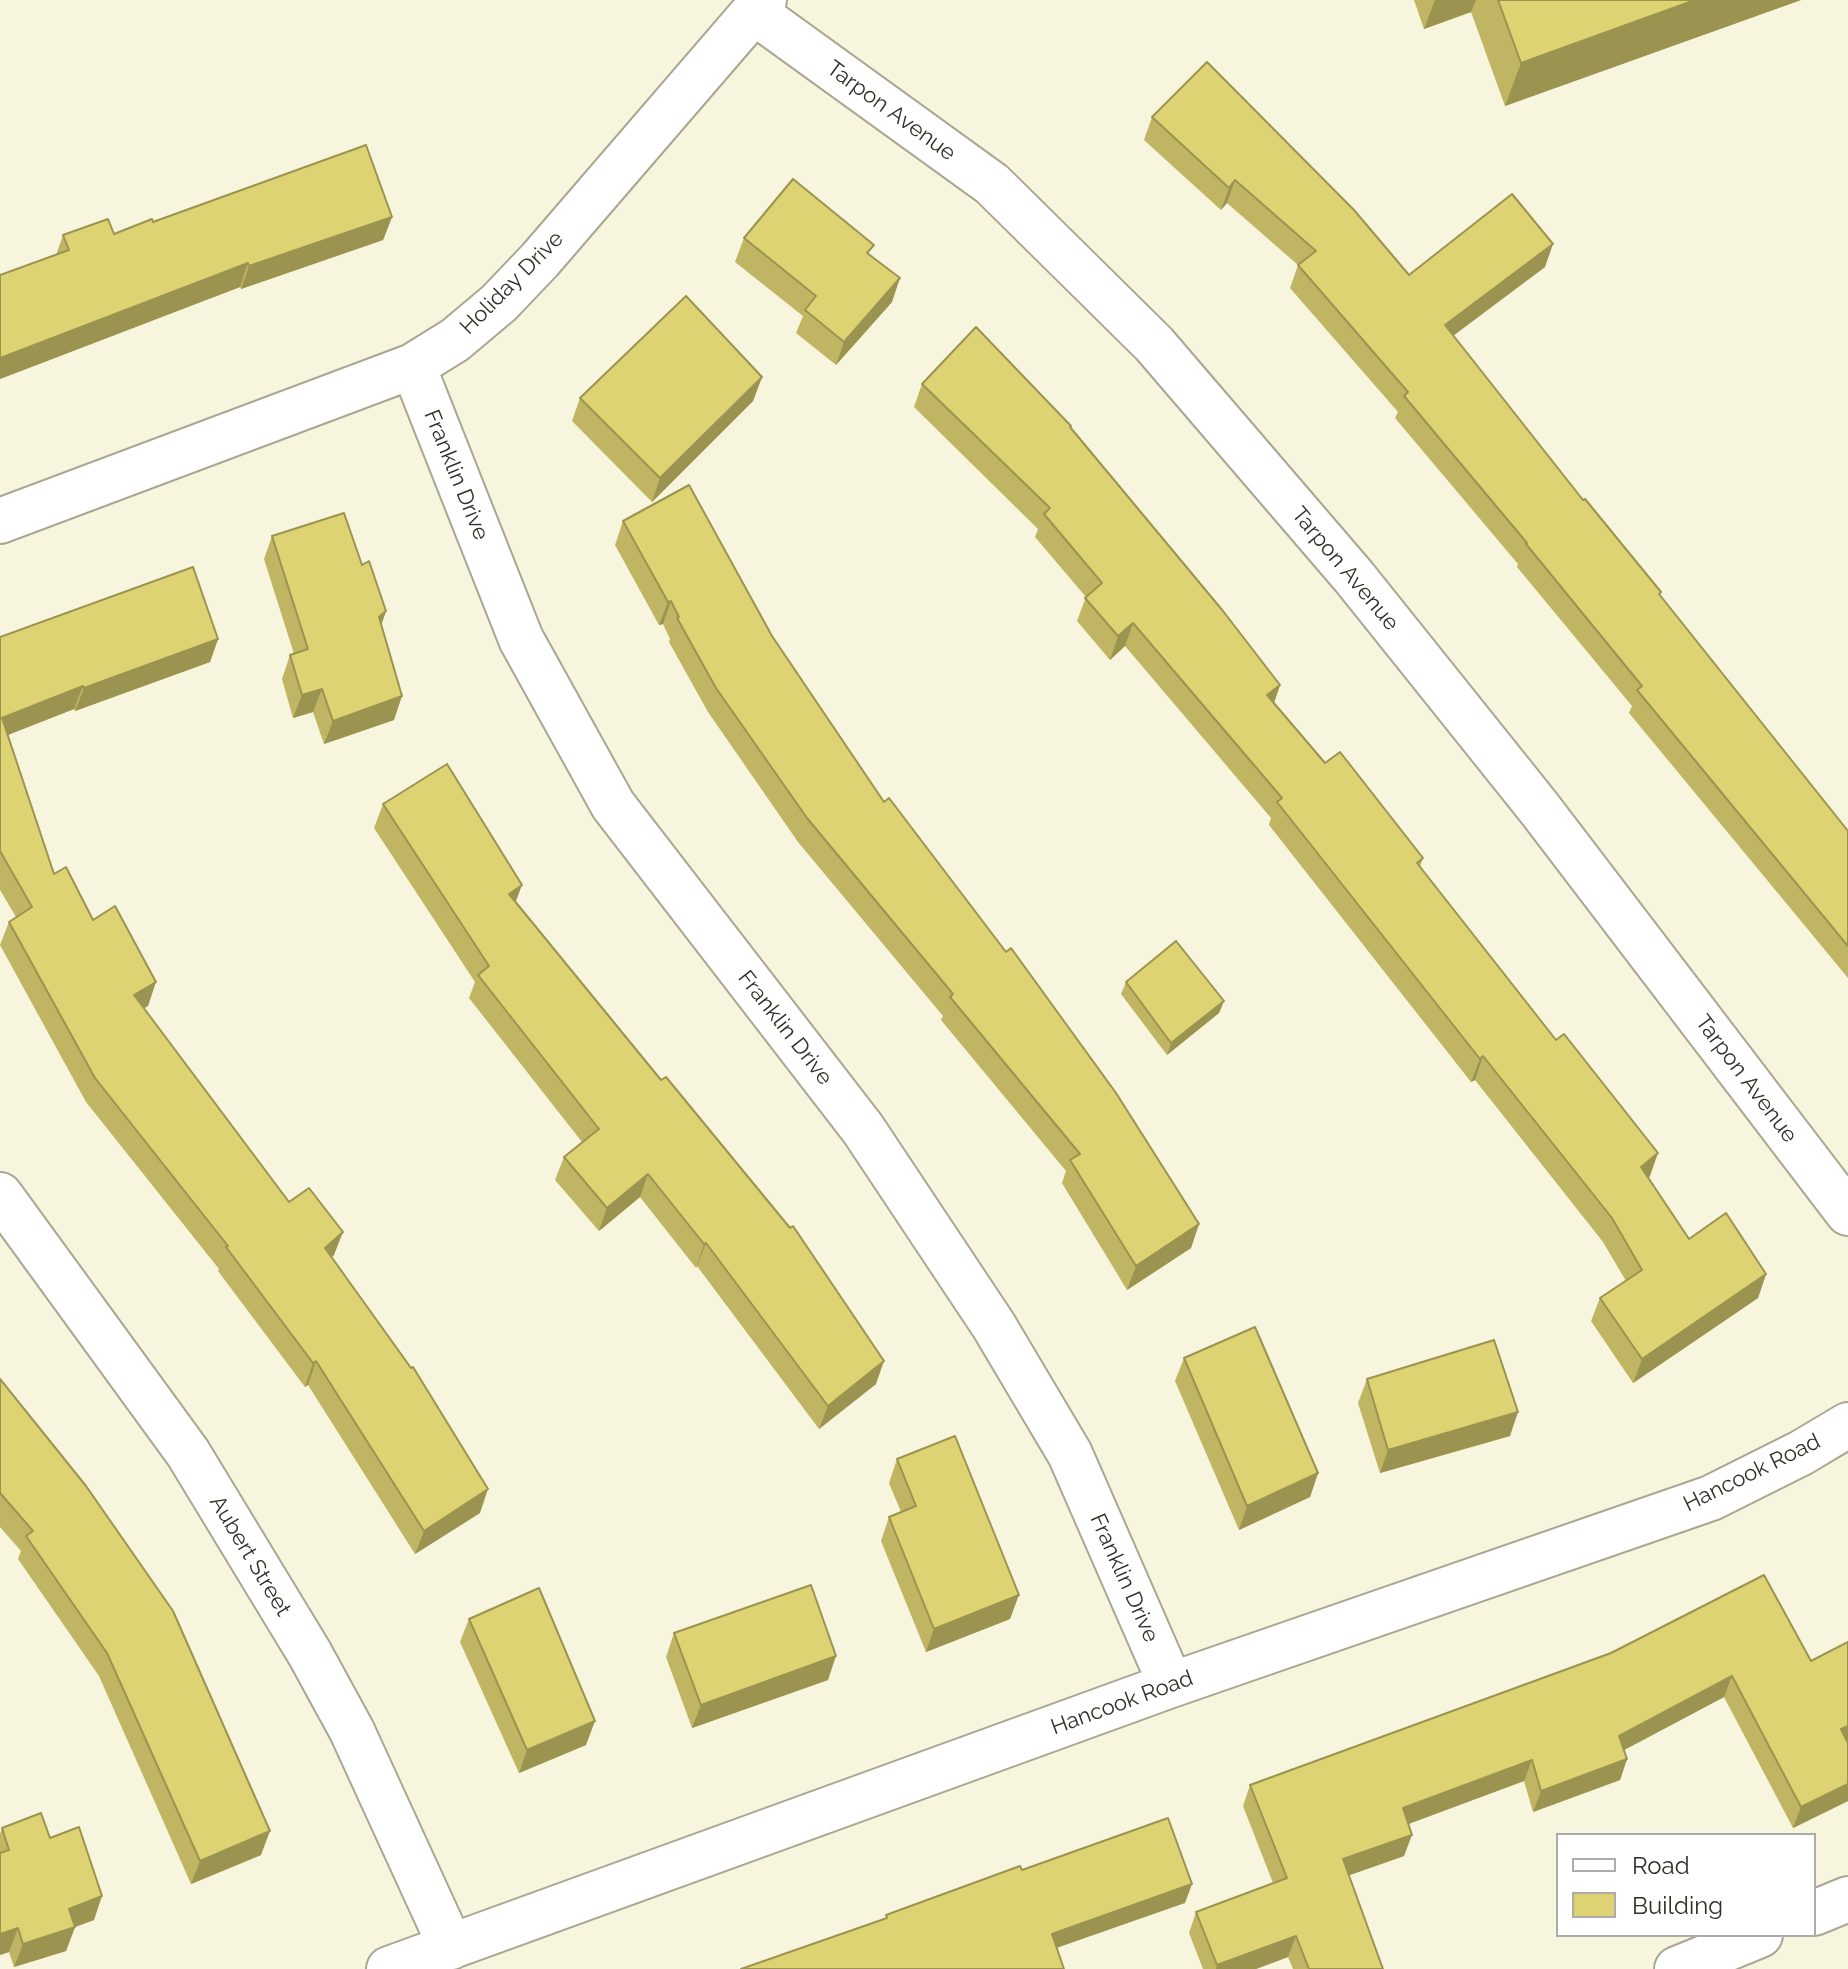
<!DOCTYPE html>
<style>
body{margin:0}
#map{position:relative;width:1848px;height:1969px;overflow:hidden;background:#f7f5de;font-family:Raleway,sans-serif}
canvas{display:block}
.legend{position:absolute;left:1556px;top:1833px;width:260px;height:104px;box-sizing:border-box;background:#fff;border:2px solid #adaca9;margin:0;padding:10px 14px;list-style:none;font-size:24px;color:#313027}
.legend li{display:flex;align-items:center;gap:16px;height:40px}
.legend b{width:40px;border:2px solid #adaca9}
</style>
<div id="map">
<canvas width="1848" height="1969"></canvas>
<ul class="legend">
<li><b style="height:10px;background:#fff"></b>Road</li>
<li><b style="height:22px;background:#ded372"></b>Building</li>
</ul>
</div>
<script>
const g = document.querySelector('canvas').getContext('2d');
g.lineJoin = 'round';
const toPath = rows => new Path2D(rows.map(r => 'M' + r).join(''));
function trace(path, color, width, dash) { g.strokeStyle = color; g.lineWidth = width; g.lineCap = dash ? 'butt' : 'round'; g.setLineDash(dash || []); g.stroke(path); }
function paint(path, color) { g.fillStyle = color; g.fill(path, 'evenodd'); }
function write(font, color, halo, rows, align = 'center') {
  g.font = font + ' Raleway,sans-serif'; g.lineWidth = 6; g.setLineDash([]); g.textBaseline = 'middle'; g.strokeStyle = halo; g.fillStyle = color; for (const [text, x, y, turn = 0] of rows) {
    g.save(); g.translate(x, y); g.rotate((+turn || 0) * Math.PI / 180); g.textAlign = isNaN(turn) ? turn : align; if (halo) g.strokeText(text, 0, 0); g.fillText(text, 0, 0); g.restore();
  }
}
const minor = toPath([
 [754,12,992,184,1154,344,1354,577,1539,808,1848,1213],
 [413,366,521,639,613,805,863,1129,994,1326,1070,1454,1171,1685],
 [0,521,413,366,455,340,499,303,540,260,764,0],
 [0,1195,188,1453,310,1654,352,1731,451,1947],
 [1814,1913,1848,1899],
 [389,1969,1171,1685,1711,1498,1801,1453,1848,1425],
 [1677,1969,1760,1935]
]);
const wall = toPath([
 [1414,0,1801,0,1505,106,1471,12,1424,29],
 [1152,117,1409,275,1545,267,1453,335,1583,500,1848,831,1848,978,1629,713,1632,706,1517,567,1518,564,1395,418,1398,412,1290,288,1298,265,1227,203,1221,210,1144,140],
 [392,217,383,240,241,289,240,287,0,379,0,275,56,255,63,235,114,234,153,222],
 [744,238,870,256,892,302,836,365,796,333,803,316,735,262],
 [762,377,753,401,652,502,572,421,580,398],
 [922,384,1070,428,1280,685,1274,703,1325,763,1423,858,1420,867,1650,1176,1648,1178,1689,1239,1766,1274,1758,1298,1633,1383,1591,1321,1600,1298,1626,1281,1603,1242,1475,1080,1471,1082,1269,825,1271,818,1125,646,1110,660,1077,621,1086,597,1035,537,1038,529,914,407],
 [623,521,772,636,884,802,1199,1224,1191,1248,1127,1290,1062,1183,1066,1171,941,1020,943,1016,798,842,708,712,669,642,670,639,663,624,659,625,615,545],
 [272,536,362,565,386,611,381,625,394,720,324,744,313,712,293,718,282,679,290,655,294,654,264,559],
 [0,637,218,639,210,662,75,711,74,709,8,735,54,874,93,920,148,1006,144,1008,289,1202,334,1255,331,1258,480,1513,415,1554,308,1385,305,1387,218,1271,219,1269,86,1102,0,945,9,922,16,917,0,890],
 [383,804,516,903,876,1384,819,1429,697,1266,696,1268,640,1197,599,1231,555,1180,564,1157,582,1142,469,998,475,982,374,828],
 [1126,982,1224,1001,1219,1013,1167,1055,1121,994],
 [1184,1358,1318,1473,1310,1497,1239,1530,1175,1381],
 [0,1379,261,1855,191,1884,99,1676,18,1559,21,1551,0,1527],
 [1367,1379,1510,1436,1380,1473,1358,1403],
 [897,1459,1010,1619,926,1652,881,1541,889,1517,901,1512,889,1483],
 [1764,1575,1848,1801,1793,1828,1724,1697,1624,1750,1627,1759,1620,1780,1533,1812,1524,1781,1408,1824,1404,1856,1349,1875,1383,1969,1293,1969,1288,1957,1256,1969,1203,1969,1189,1933,1196,1912,1273,1883,1243,1806,1250,1785,1611,1653],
 [469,1619,586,1745,519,1773,460,1642],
 [674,1633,828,1680,692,1728,666,1657],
 [2,1828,50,1838,94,1920,75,1927,66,1951,14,1967,9,1952,0,1955,0,1834]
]);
const shadedWall = toPath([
 [1435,0,1476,0,1471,12,1424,29],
 [1695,0,1801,0,1505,106,1521,63],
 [1235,180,1227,203,1221,210,1229,188],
 [392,217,383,240,241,289,249,266],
 [1553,244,1545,267,1437,348,1445,325],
 [248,263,240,287,0,379,0,358],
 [900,278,892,302,836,365,844,342],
 [762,377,753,401,652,502,660,478],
 [671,601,663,624,659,625,668,602],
 [386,611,378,635,379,617],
 [1133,623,1125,646,1110,660,1118,636],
 [218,639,210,662,75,711,84,688],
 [1280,685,1272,708,1267,695],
 [83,686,74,709,0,738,2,718],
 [322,689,313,712,293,718,302,695],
 [402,696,394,720,324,744,333,721],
 [522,885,513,909,509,894],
 [156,982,148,1006,126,1019,134,995],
 [1224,1001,1219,1013,1167,1055,1171,1043],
 [1483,1056,1475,1080,1471,1082,1480,1059],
 [1658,1153,1650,1176,1632,1190,1641,1167],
 [648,1174,640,1197,599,1231,607,1208],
 [1199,1224,1191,1248,1127,1290,1136,1266],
 [343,1232,334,1255,316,1272,325,1248],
 [706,1243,697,1266,696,1268,704,1244],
 [1766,1274,1758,1298,1633,1383,1642,1359],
 [316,1361,308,1385,305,1387,313,1363],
 [884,1361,876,1384,819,1429,828,1406],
 [1518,1412,1510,1436,1380,1473,1388,1450],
 [1318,1473,1310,1497,1239,1530,1247,1506],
 [488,1489,480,1513,415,1554,424,1531],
 [1019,1595,1010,1619,926,1652,934,1629],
 [836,1656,828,1680,692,1728,701,1705],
 [1732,1676,1724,1697,1611,1757,1619,1736],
 [595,1721,586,1745,519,1773,527,1750],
 [1848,1726,1848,1743,1841,1729],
 [1627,1759,1620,1780,1533,1812,1541,1791],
 [1532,1760,1524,1781,1395,1829,1403,1808],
 [1848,1784,1848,1801,1793,1828,1801,1807],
 [270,1831,261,1855,191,1884,200,1861],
 [1412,1835,1404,1856,1336,1880,1343,1859],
 [1192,1884,1185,1903,1045,1952,1052,1934],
 [102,1896,94,1920,72,1928,75,1927,66,1951,14,1967,23,1944,69,1909],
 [18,1928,9,1952,0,1955,0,1934],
 [1296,1936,1288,1957,1256,1969,1216,1969,1217,1965]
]);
const building = toPath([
 [1498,0,1695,0,1521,63,1498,0],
 [1207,62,1354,210,1409,275,1512,194,1553,244,1445,325,1583,500,1585,499,1661,592,1659,594,1848,831,1848,946,1637,690,1642,686,1526,544,1527,543,1404,396,1408,392,1298,265,1316,251,1235,180,1229,188,1152,117,1207,62],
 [366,145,392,217,249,266,248,263,0,358,0,275,69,250,63,235,108,219,114,234,152,219,153,222,366,145],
 [793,179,874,245,867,253,900,278,844,342,805,310,816,296,744,238,793,179],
 [686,296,762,377,660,478,580,398,686,296],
 [976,327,1071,426,1070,427,1223,611,1280,685,1267,695,1325,763,1340,752,1423,858,1417,863,1556,1040,1564,1034,1658,1153,1641,1167,1689,1239,1726,1213,1766,1274,1642,1359,1600,1298,1642,1270,1612,1218,1483,1056,1480,1059,1277,802,1282,798,1133,623,1118,636,1085,598,1102,583,1044,514,1050,508,922,384,976,327],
 [689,485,772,636,884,802,889,798,1006,952,1011,948,1116,1093,1199,1224,1136,1266,1070,1160,1080,1154,950,997,953,994,807,818,716,688,677,618,679,617,671,601,668,602,623,521,689,485],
 [344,513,362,565,369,561,386,611,379,617,402,696,333,721,322,689,302,695,290,655,308,649,272,536,344,513],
 [193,567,218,639,84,688,83,686,2,718,54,874,66,867,93,920,115,906,156,982,134,995,289,1202,309,1188,343,1232,325,1248,411,1368,413,1367,488,1489,424,1531,316,1361,313,1363,226,1247,228,1246,95,1078,9,922,32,907,0,851,0,637,193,567],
 [447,764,522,885,509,894,661,1080,666,1077,790,1228,793,1226,884,1361,828,1406,706,1243,704,1244,648,1174,607,1208,564,1157,599,1129,478,975,489,966,383,804,447,764],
 [1176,941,1224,1001,1171,1043,1126,982,1176,941],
 [1255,1327,1318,1473,1247,1506,1184,1358,1255,1327],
 [1494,1340,1518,1412,1388,1450,1367,1379,1494,1340],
 [0,1379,86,1486,173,1611,270,1831,200,1861,107,1653,26,1536,33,1531,0,1493,0,1379],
 [955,1436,1019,1595,934,1629,889,1517,916,1506,897,1459,955,1436],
 [1764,1575,1811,1661,1848,1642,1848,1726,1841,1729,1848,1743,1848,1784,1801,1807,1732,1676,1619,1736,1627,1759,1541,1791,1532,1760,1403,1808,1412,1835,1343,1859,1383,1969,1309,1969,1296,1936,1217,1965,1196,1912,1287,1878,1250,1785,1611,1653,1764,1575],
 [811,1585,836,1656,701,1705,674,1633,811,1585],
 [539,1588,595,1721,527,1750,469,1619,539,1588],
 [41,1813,50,1838,79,1827,102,1896,69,1909,75,1927,23,1944,18,1928,0,1934,0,1853,9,1850,2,1828,41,1813],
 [1168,1818,1192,1884,1052,1934,1064,1969,741,1969,887,1918,886,1915,1020,1866,1022,1870,1168,1818]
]);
const streetNames = [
 ["Tarpon Avenue",891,111,36],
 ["Holiday Drive",512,283,-45],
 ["Franklin Drive",456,475,68],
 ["Tarpon Avenue",1345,569,50],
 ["Franklin Drive",785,1028,52],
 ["Tarpon Avenue",1746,1079,53],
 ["Hancook Road",1752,1473,-26],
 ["Aubert Street",250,1556,59],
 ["Franklin Drive",1124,1578,66],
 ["Hancook Road",1122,1703,-20]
];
trace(minor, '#a9a792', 48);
trace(minor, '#fff', 44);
paint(wall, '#bfb562');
paint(shadedWall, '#9b9450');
paint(building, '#ded372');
trace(building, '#9b9450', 2);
write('22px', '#313027', '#fff', streetNames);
</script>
